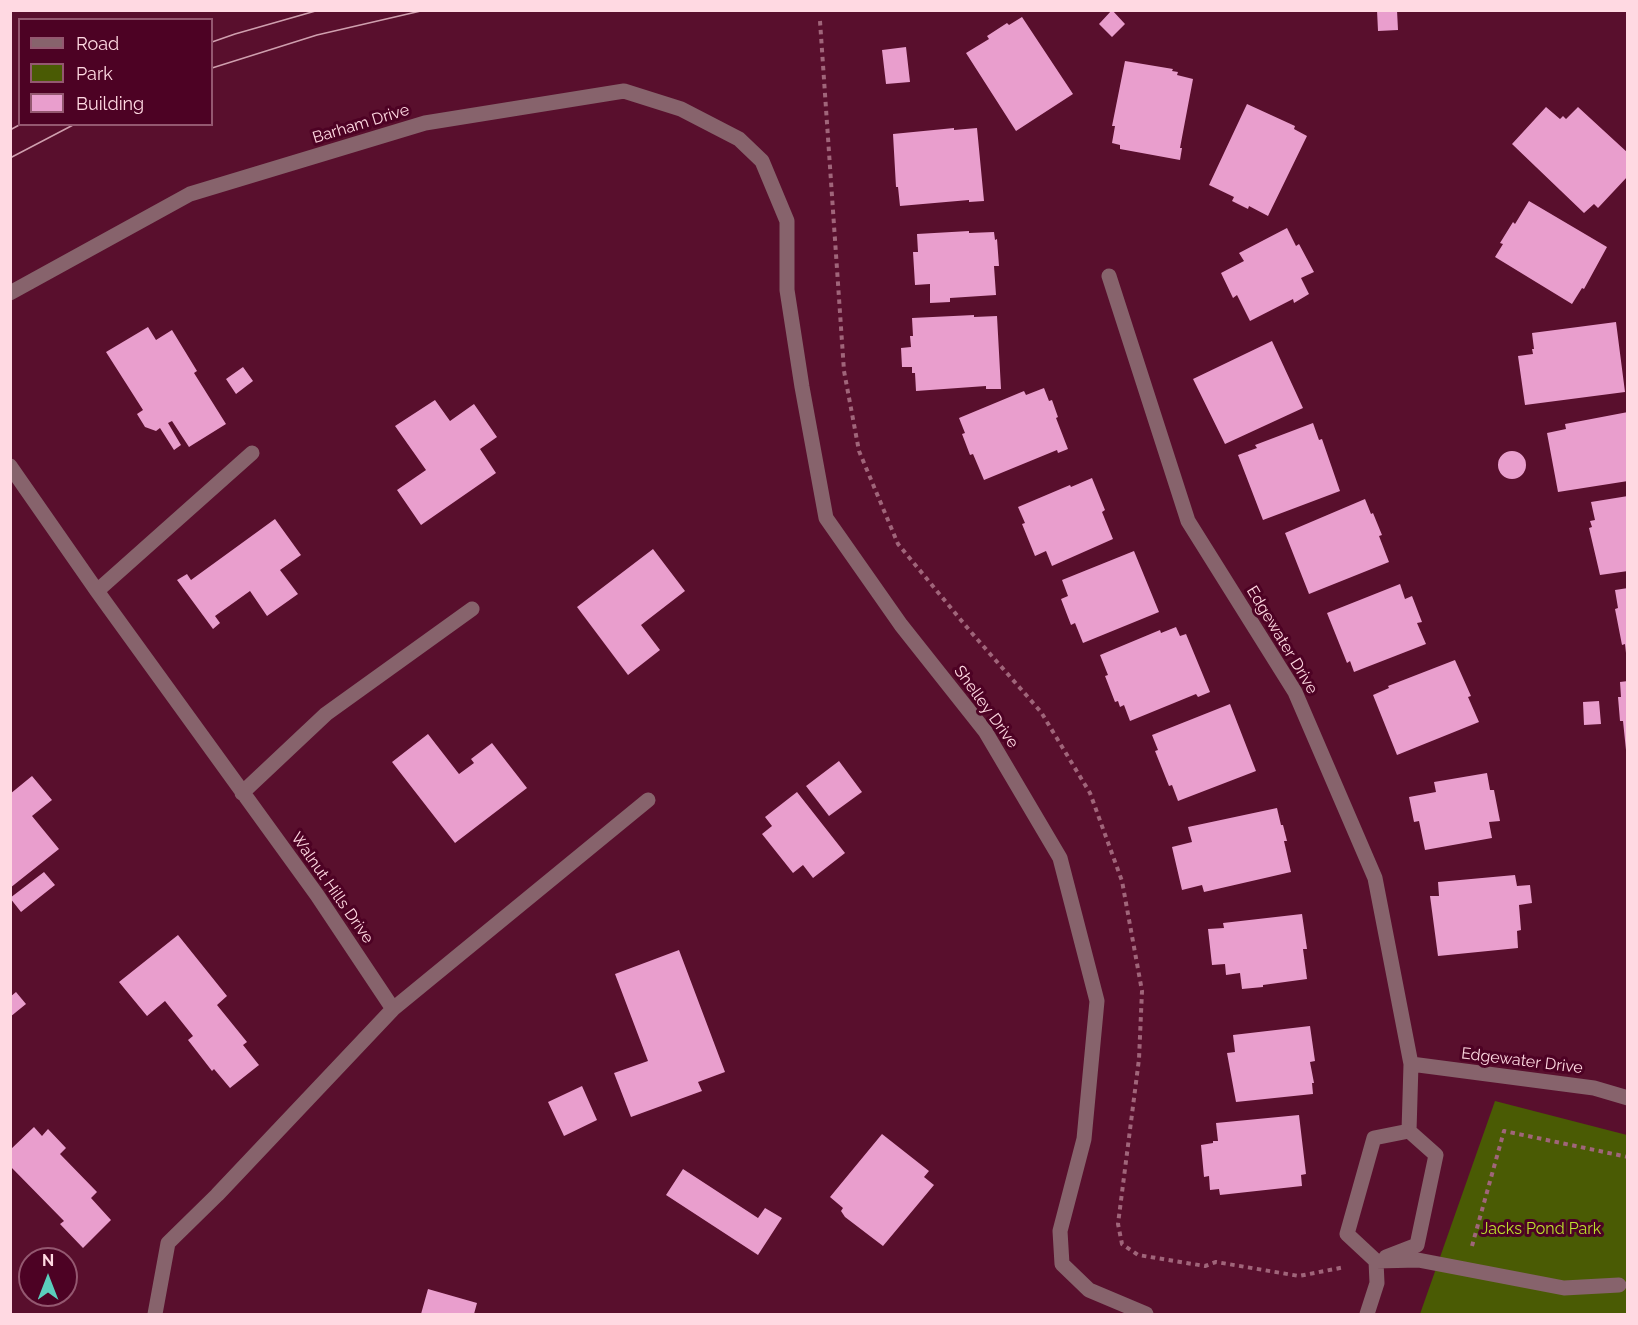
<!DOCTYPE html>
<style>
body{margin:0}
#map{position:relative;width:1638px;height:1325px;overflow:hidden;background:#590f2d;font-family:Raleway,sans-serif}
canvas{display:block}
.frame{position:absolute;inset:0;border:12px solid #ffd9e2;pointer-events:none}
.legend{position:absolute;left:18px;top:18px;width:195px;height:108px;box-sizing:border-box;background:#4d0224;border:2px solid #945870;margin:0;padding:8px 10px;list-style:none;font-size:18px;color:#ffd9e2}
.legend li{display:flex;align-items:center;gap:12px;height:30px}
.legend b{width:30px;border:2px solid #945870}
.north{position:absolute;left:18px;top:1247px;width:60px;height:60px;box-sizing:border-box;background:#4d0224;border:2px solid #945870;border-radius:50%;rotate:0deg;font-size:16px;font-weight:700;line-height:24px;text-align:center;color:#ffd9e2}
.north::after{content:'';display:block;margin:auto;width:21px;height:27px;background:#5bcebc;clip-path:polygon(50% 0,100% 100%,50% 72%,0 100%)}
</style>
<div id="map">
<canvas width="1638" height="1325"></canvas>
<div class="frame"></div>
<ul class="legend">
<li><b style="height:8px;background:#87636c"></b>Road</li>
<li><b style="height:16px;background:#4a5b04"></b>Park</li>
<li><b style="height:16px;background:#e99ecd"></b>Building</li>
</ul>
<div class="north">N</div>
</div>
<script>
const g = document.querySelector('canvas').getContext('2d');
g.lineJoin = 'round';
function paint(path, color) { g.fillStyle = color; g.fill(path, 'evenodd'); }
const toPath = rows => new Path2D(rows.map(r => 'M' + r).join(''));
function trace(path, color, width, dash) { g.strokeStyle = color; g.lineWidth = width; g.lineCap = dash ? 'butt' : 'round'; g.setLineDash(dash || []); g.stroke(path); }
function write(font, color, halo, rows, align = 'center') {
  g.font = font + ' Raleway,sans-serif'; g.lineWidth = 6; g.setLineDash([]); g.textBaseline = 'middle'; g.strokeStyle = halo; g.fillStyle = color; for (const [text, x, y, turn = 0] of rows) {
    g.save(); g.translate(x, y); g.rotate((+turn || 0) * Math.PI / 180); g.textAlign = isNaN(turn) ? turn : align; if (halo) g.strokeText(text, 0, 0); g.fillText(text, 0, 0); g.restore();
  }
}
const green = toPath([
 [1495,1101,1627,1135,1627,1314,1420,1314]
]);
const building = toPath([
 [1112,10,1125,24,1112,37,1099,24],
 [1377,10,1397,10,1398,30,1378,31],
 [1022,17,1073,94,1016,131,966,53,989,39,987,36,1007,23,1009,25],
 [906,47,910,82,886,84,882,50],
 [1125,61,1173,69,1172,71,1178,72,1177,75,1193,79,1180,148,1182,148,1180,160,1120,149,1120,145,1112,143,1115,126,1112,126],
 [1247,104,1295,126,1294,129,1307,136,1268,216,1249,206,1248,209,1232,201,1234,197,1209,185],
 [1546,107,1560,119,1563,116,1566,119,1578,107,1628,153,1628,176,1598,208,1594,204,1584,213,1512,144],
 [954,128,954,130,977,128,984,201,969,202,969,200,900,206,898,187,896,187,893,134],
 [1529,201,1607,247,1584,289,1582,288,1572,304,1495,257,1503,244,1500,243,1513,222,1515,224],
 [1287,228,1296,246,1299,244,1314,272,1301,278,1309,294,1294,303,1293,299,1250,321,1237,295,1233,298,1221,273,1244,261,1239,253],
 [969,231,969,233,994,232,995,240,997,239,999,266,994,266,996,295,950,298,950,302,930,303,930,284,915,285,913,252,918,252,917,234],
 [974,315,974,317,997,316,1001,389,986,389,986,386,916,391,915,373,912,373,912,367,902,367,901,348,911,347,910,336,913,336,912,318],
 [1616,322,1625,392,1525,405,1518,356,1533,354,1532,349,1534,349,1532,333],
 [148,327,156,340,172,330,197,371,194,373,226,424,189,447,172,421,168,423,181,445,174,450,160,428,156,431,145,427,137,414,143,410,106,352],
 [1272,341,1303,408,1225,444,1193,379],
 [243,367,253,381,236,394,226,379],
 [1044,388,1049,401,1052,400,1058,417,1056,418,1068,449,1058,453,1057,450,984,480,973,454,970,455,962,434,965,433,959,418,1024,391,1026,395],
 [435,400,450,421,474,404,497,437,480,449,496,473,421,525,397,490,426,470,395,426],
 [1628,412,1628,481,1558,492,1547,433,1566,429,1565,424],
 [1313,423,1319,440,1322,439,1340,491,1263,520,1238,455,1257,448,1255,445],
 '1498 465a14 14 0 1 1 28 0a14 14 0 1 1-28 0Z',
 [1092,478,1105,510,1102,512,1113,539,1052,566,1046,551,1035,556,1022,524,1025,523,1018,507,1070,485,1071,487],
 [1628,496,1628,571,1600,575,1589,528,1592,527,1590,521,1595,520,1591,502],
 [1365,499,1371,514,1373,513,1382,535,1379,536,1389,562,1309,594,1285,533],
 [275,519,301,555,280,570,298,594,267,616,250,591,215,616,220,623,213,629,177,580,187,574,191,580],
 [653,549,685,591,641,625,660,650,628,675,577,607],
 [1134,551,1159,612,1083,643,1075,623,1071,625,1061,599,1068,596,1062,580],
 [1400,584,1405,599,1412,596,1422,622,1417,623,1426,644,1354,672,1350,661,1347,663,1327,613],
 [1628,588,1628,653,1626,653,1625,644,1622,645,1615,609,1618,608,1615,590],
 [1176,627,1180,636,1186,634,1210,692,1198,697,1196,694,1130,721,1124,705,1120,707,1118,701,1115,702,1105,676,1108,675,1100,655,1160,630,1161,633],
 [1455,660,1471,696,1468,697,1479,722,1397,755,1373,695,1389,688,1388,686],
 [1628,681,1628,750,1626,750,1623,721,1620,721,1618,697,1621,697,1620,682],
 [1599,701,1601,724,1584,725,1583,702],
 [1230,704,1256,771,1178,801,1172,785,1169,786,1155,751,1158,750,1152,735],
 [428,734,459,774,474,763,471,759,492,743,527,788,455,843,392,762],
 [839,761,862,792,829,816,806,786],
 [1487,773,1490,790,1494,790,1500,821,1489,822,1492,838,1425,850,1419,821,1414,822,1409,797,1436,792,1434,782],
 [32,776,52,800,32,816,59,849,10,888,10,794],
 [797,792,845,853,813,878,803,865,793,873,762,834,772,826,765,817],
 [1277,808,1281,825,1283,825,1287,841,1284,841,1291,872,1204,892,1202,885,1182,890,1172,847,1192,842,1188,827],
 [44,872,55,885,21,912,10,898],
 [1515,875,1517,886,1530,885,1532,903,1519,905,1521,930,1517,931,1518,948,1438,956,1430,896,1439,896,1438,882],
 [1302,914,1307,949,1303,949,1307,979,1263,985,1263,987,1242,989,1240,973,1226,975,1225,964,1212,965,1208,929,1224,928,1223,923],
 [178,935,227,996,217,1005,247,1042,243,1045,259,1065,230,1088,214,1069,212,1071,188,1040,193,1036,165,1001,147,1016,119,982],
 [679,950,725,1072,698,1082,702,1091,631,1117,614,1073,648,1061,615,974],
 [16,992,26,1004,10,1017,10,997],
 [1310,1026,1315,1061,1310,1062,1314,1083,1312,1083,1313,1094,1236,1102,1227,1053,1235,1052,1233,1035],
 [582,1086,597,1120,564,1136,548,1102],
 [1299,1115,1306,1174,1301,1175,1302,1186,1220,1195,1219,1189,1210,1190,1209,1176,1204,1177,1201,1145,1213,1143,1213,1141,1218,1141,1216,1123],
 [34,1127,42,1136,48,1129,66,1148,60,1154,97,1192,91,1198,111,1220,83,1248,60,1224,64,1221,10,1166,10,1150],
 [882,1134,929,1171,924,1177,934,1185,883,1246,845,1217,841,1211,843,1208,830,1197],
 [683,1169,758,1218,765,1208,782,1218,758,1255,666,1195],
 [428,1289,477,1303,474,1314,421,1314]
]);
const path = toPath([
 [820,21,844,371,859,451,898,544,970,631,1041,712,1090,793,1122,881,1142,991,1139,1059,1118,1224,1122,1244,1138,1255,1205,1266,1216,1262,1299,1276,1345,1267],
 [1472,1246,1504,1131,1628,1157]
]);
const minor = toPath([
 [1109,276,1188,521,1295,692,1375,878,1411,1064,1409,1131],
 [10,293,190,194,425,123,624,91,681,109,739,139,762,161,787,221,787,290,802,387,826,518,901,625,985,731,1060,858,1097,1001,1084,1139,1060,1231,1062,1264,1089,1290,1146,1314],
 [10,466,97,591,317,895,393,1009],
 [97,591,252,453],
 [242,793,326,714,472,609],
 [1411,1064,1594,1088,1628,1098],
 [1386,1257,1417,1245,1436,1155,1409,1131],
 [1376,1261,1418,1260,1564,1288,1619,1285],
 [155,1314,168,1243,217,1195,393,1009,648,800],
 [1367,1314,1377,1283,1376,1261,1347,1234,1374,1138,1409,1131]
]);
const tram = toPath([
 [212,42,235,34,319,10],
 [212,68,317,35,425,10],
 [10,130,21,124],
 [10,158,75,124]
]);
const streetNames = [
 ["Barham Drive",361,124,-17],
 ["Edgewater Drive",1282,640,59],
 ["Shelley Drive",986,707,54],
 ["Walnut Hills Drive",332,888,55],
 ["Edgewater Drive",1522,1061,7]
];
const parkNames = [
 ["Jacks Pond Park",1541,1229]
];
paint(green, '#4a5b04');
paint(building, '#e99ecd');
trace(path, '#a0657a', 4, [4.5, 4.5]);
trace(minor, '#87636c', 15);
trace(tram, '#cf9fae', 1.5);
write('16px', '#ffd9e2', '#4d0224', streetNames);
write('16px', '#bbe12e', '#4d0224', parkNames);
</script>
